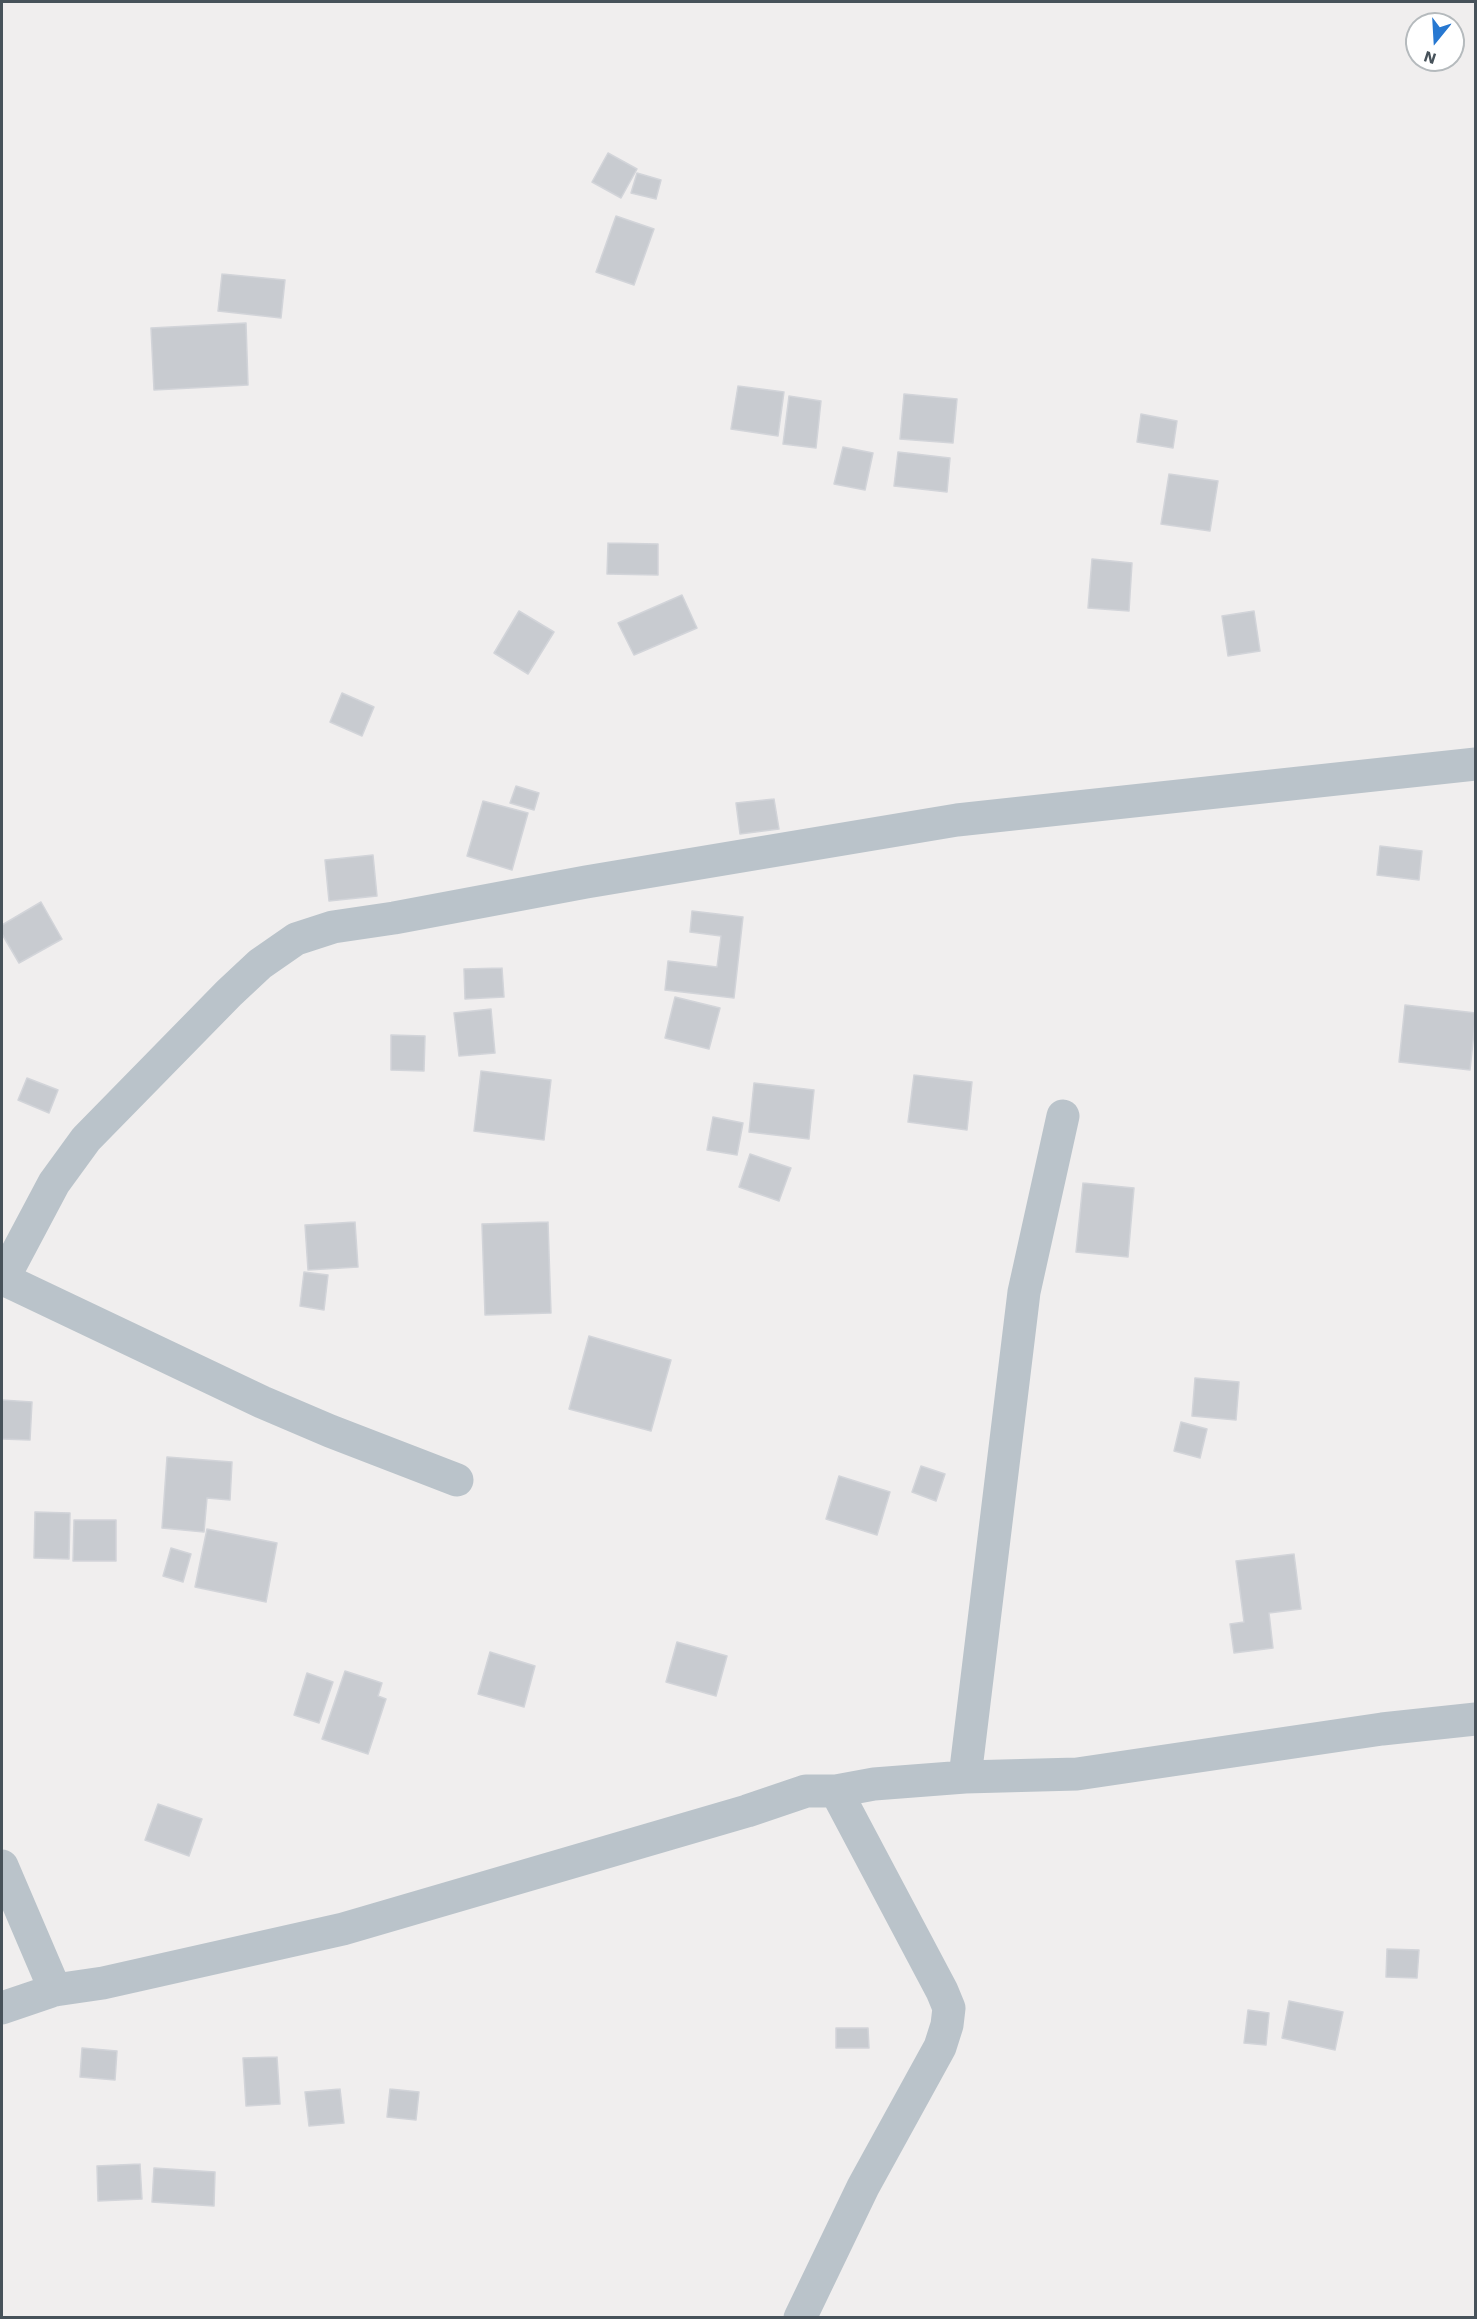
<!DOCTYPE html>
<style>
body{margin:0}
#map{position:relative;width:1477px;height:2319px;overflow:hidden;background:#f0eeee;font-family:"Work Sans",sans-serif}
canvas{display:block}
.frame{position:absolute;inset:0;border:3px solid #47525a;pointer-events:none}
.north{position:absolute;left:1405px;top:12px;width:60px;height:60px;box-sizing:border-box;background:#fff;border:2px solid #b5babd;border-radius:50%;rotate:198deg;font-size:16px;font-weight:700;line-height:24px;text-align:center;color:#47525a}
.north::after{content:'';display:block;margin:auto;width:21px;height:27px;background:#2778d1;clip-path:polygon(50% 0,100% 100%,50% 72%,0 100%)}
</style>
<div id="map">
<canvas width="1477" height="2319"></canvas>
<div class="frame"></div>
<div class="north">N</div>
</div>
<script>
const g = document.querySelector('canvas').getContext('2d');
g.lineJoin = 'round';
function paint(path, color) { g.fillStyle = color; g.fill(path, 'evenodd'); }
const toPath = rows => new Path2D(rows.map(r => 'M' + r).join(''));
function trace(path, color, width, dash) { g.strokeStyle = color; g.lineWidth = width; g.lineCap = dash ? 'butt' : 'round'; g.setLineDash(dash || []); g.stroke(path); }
const building = toPath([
 [608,153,637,169,621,198,592,182,608,153],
 [637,173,661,180,656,199,631,193,637,173],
 [616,216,654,229,634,285,596,272,616,216],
 [222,274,285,280,281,318,218,311,222,274],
 [246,323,248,385,154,390,151,328,246,323],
 [738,386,784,392,778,436,731,429,738,386],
 [904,394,957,399,953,443,900,439,904,394],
 [789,396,821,401,816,448,783,444,789,396],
 [1141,414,1177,421,1173,448,1137,442,1141,414],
 [843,447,873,453,865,490,834,484,843,447],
 [898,452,950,458,947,492,894,486,898,452],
 [1169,474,1218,481,1210,531,1161,524,1169,474],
 [608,543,658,544,658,575,607,574,608,543],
 [1092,559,1132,563,1129,611,1088,608,1092,559],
 [682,595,697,628,634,655,618,623,682,595],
 [519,611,554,632,528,674,494,653,519,611],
 [1254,611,1260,651,1228,656,1222,616,1254,611],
 [342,693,374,707,362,736,330,722,342,693],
 [516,786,539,793,534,810,510,803,516,786],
 [774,799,779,829,740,834,736,803,774,799],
 [483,801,528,813,512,870,467,856,483,801],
 [1380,846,1422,851,1419,880,1377,875,1380,846],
 [373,855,377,896,329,901,325,860,373,855],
 [41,902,62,939,19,963,2,934,2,925,41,902],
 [692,911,743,917,734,998,665,990,668,961,717,967,721,936,690,932,692,911],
 [502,968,504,997,465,999,464,969,502,968],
 [675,997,720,1008,709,1049,665,1038,675,997],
 [1405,1005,1476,1013,1470,1070,1399,1062,1405,1005],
 [491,1009,495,1053,459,1056,454,1013,491,1009],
 [391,1035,425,1036,424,1071,391,1070,391,1035],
 [481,1071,551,1080,544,1140,474,1131,481,1071],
 [914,1075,972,1082,967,1130,908,1122,914,1075],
 [27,1078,58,1090,49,1113,18,1100,27,1078],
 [754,1083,814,1090,809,1139,749,1132,754,1083],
 [713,1117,743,1123,737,1155,707,1150,713,1117],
 [750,1154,791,1168,779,1201,739,1187,750,1154],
 [1083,1183,1134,1188,1128,1257,1076,1252,1083,1183],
 [355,1222,358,1267,308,1270,305,1225,355,1222],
 [548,1222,551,1313,485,1315,482,1224,548,1222],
 [304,1272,328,1275,324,1310,300,1306,304,1272],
 [589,1336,671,1360,651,1431,569,1409,589,1336],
 [1195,1378,1239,1382,1236,1420,1192,1416,1195,1378],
 [2,1400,32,1402,30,1440,2,1439,2,1400],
 [1181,1422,1207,1429,1200,1458,1174,1451,1181,1422],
 [167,1457,232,1462,230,1500,207,1498,204,1532,162,1528,167,1457],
 [921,1466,945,1474,936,1501,912,1492,921,1466],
 [839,1476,890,1492,877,1535,826,1519,839,1476],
 [35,1512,70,1513,69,1559,34,1558,35,1512],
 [74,1520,116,1520,116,1561,73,1561,74,1520],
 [207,1529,277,1543,266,1602,195,1587,207,1529],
 [171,1548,191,1554,183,1582,163,1576,171,1548],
 [1294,1554,1301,1609,1269,1613,1273,1648,1234,1653,1230,1624,1244,1622,1236,1561,1294,1554],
 [677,1642,727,1656,716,1696,666,1682,677,1642],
 [490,1652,535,1666,524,1707,478,1694,490,1652],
 [345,1671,382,1683,378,1696,386,1699,368,1754,322,1739,345,1671],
 [307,1673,333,1682,319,1723,294,1715,307,1673],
 [158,1804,202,1819,189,1856,145,1840,158,1804],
 [1387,1949,1419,1950,1417,1978,1386,1977,1387,1949],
 [1289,2001,1343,2012,1335,2050,1282,2038,1289,2001],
 [1248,2010,1269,2013,1266,2045,1244,2043,1248,2010],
 [836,2028,868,2028,869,2048,836,2048,836,2028],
 [82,2048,117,2051,115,2080,80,2077,82,2048],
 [277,2057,280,2104,246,2106,243,2058,277,2057],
 [340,2089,344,2123,309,2126,305,2092,340,2089],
 [390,2089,419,2092,416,2120,387,2117,390,2089],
 [140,2164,142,2199,98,2201,97,2166,140,2164],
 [154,2168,215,2172,214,2206,152,2202,154,2168]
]);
const street = toPath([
 [3,1279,262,1402,330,1431,457,1480],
 [2,1281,54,1183,86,1139,229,993,260,964,296,939,333,927,394,918,586,882,957,820,1476,764],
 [965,1777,1024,1292,1063,1116],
 [2,1866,55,1990],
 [2,2008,55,1990,103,1983,343,1929,747,1811,806,1791,836,1791,874,1784,965,1777,1077,1774,1382,1729,1476,1719],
 [800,2318,863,2187,940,2047,947,2025,949,2008,942,1991,836,1791]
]);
paint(building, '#c8cbd0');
trace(building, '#d2d4d9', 1.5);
trace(street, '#bac3ca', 33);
</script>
